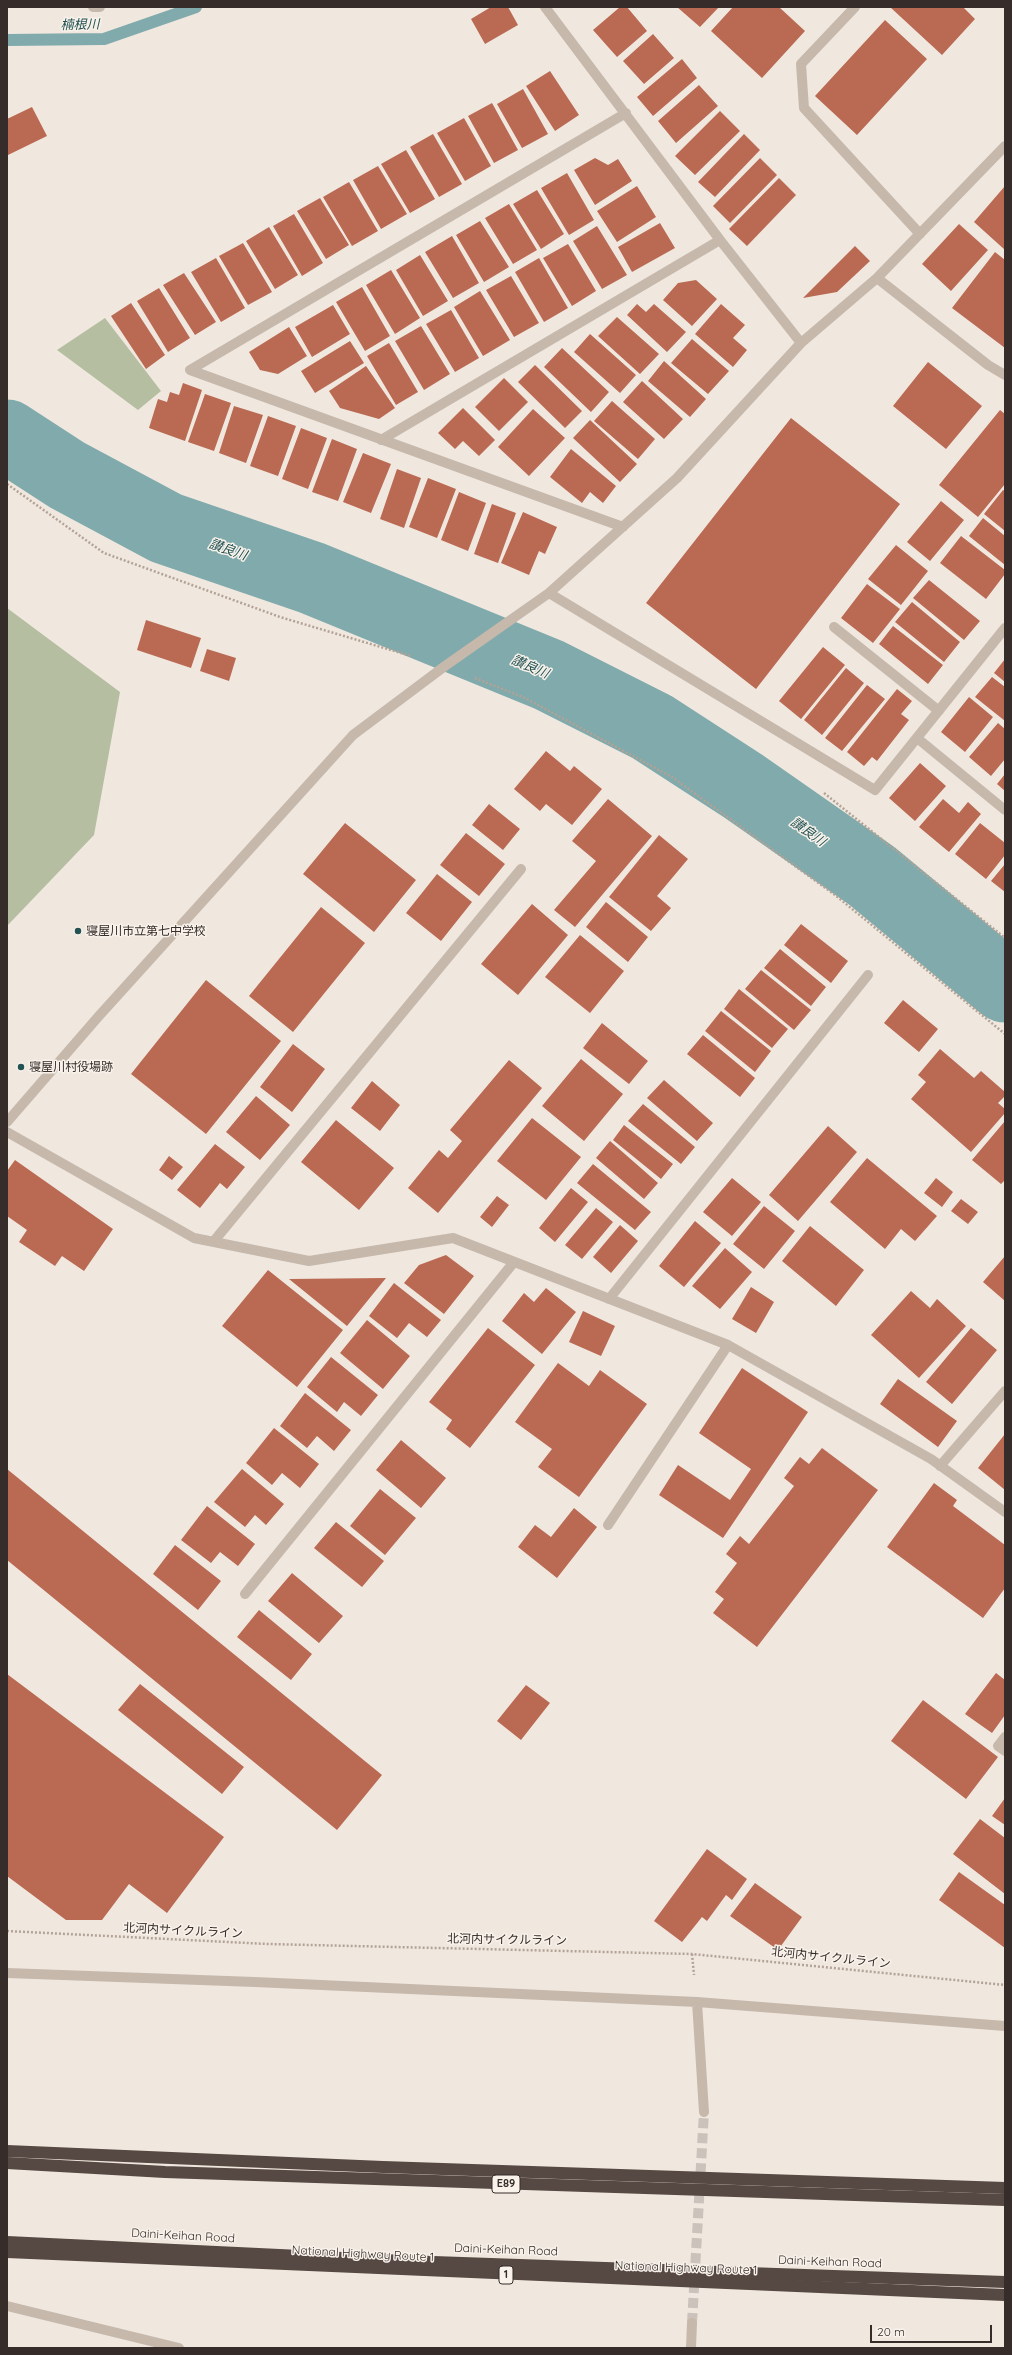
<!DOCTYPE html>
<meta charset="utf-8">
<style>
body{margin:0}
#map{position:relative;width:1012px;height:2355px;overflow:hidden;background:#f0e8df;font-family:Quicksand,sans-serif}
canvas{display:block}
.frame{position:absolute;inset:0;border:8px solid #362d2a;pointer-events:none}
.scale{position:absolute;left:870px;top:2325px;width:122px;height:18px;box-sizing:border-box;border:2px solid #362d2a;border-top:0;padding-left:5px;font-size:12px;line-height:14px;white-space:nowrap;color:#362d2a;-webkit-text-stroke:3px #f8f2eb;paint-order:stroke}
</style>
<div id="map">
<canvas width="1012" height="2355"></canvas>
<div class="frame"></div>
<div class="scale">20 m</div>
</div>
<script>
const g = document.querySelector('canvas').getContext('2d');
g.lineJoin = 'round';
function paint(path, color) { g.fillStyle = color; g.fill(path, 'evenodd'); }
const toPath = rows => new Path2D(rows.map(r => 'M' + r).join(''));
function trace(path, color, width, dash) { g.strokeStyle = color; g.lineWidth = width; g.lineCap = dash ? 'butt' : 'round'; g.setLineDash(dash || []); g.stroke(path); }
function write(font, color, halo, rows, align = 'center') {
  g.font = font + ' Quicksand,"Noto Sans JP",sans-serif'; g.lineWidth = 3; g.setLineDash([]); g.textBaseline = 'middle'; g.strokeStyle = halo; g.fillStyle = color; for (const [text, x, y, turn = 0] of rows) {
    g.save(); g.translate(x, y); g.rotate((+turn || 0) * Math.PI / 180); g.textAlign = isNaN(turn) ? turn : align; if (halo) g.strokeText(text, 0, 0); g.fillText(text, 0, 0); g.restore();
  }
}
const green = toPath([
 [105,318,161,391,138,410,57,350],
 [7,608,120,692,94,835,7,926]
]);
const stream = toPath([
 [7,40,104,39,196,7]
]);
const river = toPath([
 [7,436,67,475,166,528,312,578,549,675,652,727,743,786,872,876,1005,986]
]);
const building = toPath([
 [491,7,508,7,518,25,485,44,471,19],
 [620,7,627,7,647,31,617,57,593,30],
 [677,7,719,7,700,27],
 [733,7,779,7,805,31,762,78,711,31],
 [890,7,963,7,975,19,942,55],
 [885,20,927,59,857,135,815,96],
 [653,34,674,58,644,84,623,61],
 [682,59,697,78,653,116,637,97],
 [550,71,579,115,555,131,526,86],
 [699,85,718,106,676,143,658,121],
 [523,89,548,134,522,148,497,104],
 [492,103,518,150,494,163,468,116],
 [32,107,47,136,8,155,7,119],
 [720,111,740,131,695,175,675,156],
 [464,118,491,166,465,181,437,133],
 [433,134,462,184,439,197,410,147],
 [744,134,760,150,715,197,698,182],
 [406,150,435,199,410,213,381,164],
 [595,158,608,165,618,159,632,181,595,205,574,170],
 [760,158,777,175,730,223,713,206],
 [378,166,407,214,381,229,353,180],
 [567,173,594,220,569,235,541,188],
 [779,178,796,195,747,246,729,229],
 [349,182,378,231,352,246,323,197],
 [637,186,656,217,617,242,597,211],
 [1005,186,1005,250,974,222],
 [537,190,564,234,541,249,513,204],
 [320,198,349,245,326,259,297,211],
 [509,204,537,250,513,264,485,218],
 [294,214,323,263,302,276,273,226],
 [480,221,509,267,484,282,456,235],
 [660,223,675,248,632,272,618,247],
 [959,224,988,250,951,291,922,264],
 [597,226,627,275,602,289,573,241],
 [269,227,298,275,275,289,246,241],
 [452,236,479,283,453,298,425,252],
 [243,243,272,292,248,305,219,256],
 [568,244,596,291,572,306,543,258],
 [855,246,870,261,837,292,803,298],
 [995,252,1005,260,1005,348,952,308],
 [420,255,448,301,423,316,396,270],
 [216,258,245,308,221,322,191,272],
 [539,258,568,308,544,322,515,272],
 [391,270,420,318,395,334,366,285],
 [184,273,216,322,195,335,163,285],
 [511,276,539,323,514,337,486,290],
 [696,280,717,299,692,326,663,300,678,283],
 [362,287,390,336,365,351,336,302],
 [159,288,190,338,168,352,137,301],
 [480,291,510,340,483,356,454,307],
 [131,303,165,355,146,369,111,316],
 [637,304,646,312,654,304,686,332,667,352,627,315],
 [721,304,745,325,733,338,747,350,733,367,695,334],
 [333,305,350,334,312,357,295,327],
 [451,310,479,358,455,372,426,324],
 [617,317,659,354,640,374,598,336],
 [421,326,450,374,424,390,395,341],
 [289,327,307,356,278,374,260,370,249,352],
 [590,334,636,375,620,393,574,352],
 [692,339,729,371,708,394,671,363],
 [350,341,364,363,315,393,301,371],
 [389,343,418,392,396,405,367,356],
 [562,348,609,392,591,412,544,367],
 [664,361,706,399,690,417,648,381],
 [928,362,982,406,946,449,893,406],
 [535,365,582,411,565,428,518,382],
 [366,366,395,408,379,419,340,408,329,391],
 [504,378,528,402,499,431,475,407],
 [642,381,683,419,664,439,623,402],
 [183,383,202,390,185,441,149,428,158,399,167,402,170,392,179,395],
 [205,394,231,403,214,451,188,442],
 [612,401,655,439,638,459,594,421],
 [234,406,263,415,246,463,219,453],
 [463,408,495,440,479,456,463,441,455,449,438,433],
 [533,409,565,438,529,476,498,447],
 [1000,410,1005,414,1005,484,978,517,939,485],
 [268,416,296,426,278,476,250,466],
 [791,418,900,504,756,689,646,603],
 [590,420,637,464,620,482,573,438],
 [301,428,327,438,308,489,282,479],
 [332,439,357,449,338,501,312,492],
 [571,449,616,486,603,503,590,492,582,503,550,477],
 [363,453,391,464,371,513,343,502],
 [397,469,421,478,404,528,380,519],
 [428,478,456,489,437,538,409,527],
 [1003,490,1005,491,1005,531,984,514],
 [459,492,486,503,468,551,441,540],
 [941,501,964,520,930,561,907,542],
 [492,504,516,513,498,563,474,554],
 [523,512,557,527,545,554,539,551,529,575,501,563],
 [983,518,1005,536,1005,565,969,536],
 [961,536,1005,570,1005,574,986,599,940,563],
 [896,545,928,571,901,605,868,579],
 [929,580,980,621,964,640,913,598],
 [867,584,900,609,873,643,841,618],
 [912,602,960,642,944,662,895,622],
 [146,620,201,638,191,668,137,650],
 [893,626,943,665,928,684,879,644],
 [823,647,845,665,801,719,779,701],
 [207,649,236,658,229,681,200,671],
 [1005,659,1005,682,994,673],
 [846,668,864,683,822,735,804,720],
 [992,677,1005,687,1005,721,975,697],
 [867,685,885,699,842,751,825,738],
 [897,689,912,701,901,714,909,720,877,761,872,757,864,766,847,752],
 [969,697,993,717,965,752,941,732],
 [998,723,1005,729,1005,759,991,776,969,757],
 [546,751,570,771,574,766,602,789,572,825,546,804,540,811,514,789],
 [920,763,946,786,915,821,889,798],
 [1005,774,1005,791,997,784],
 [608,799,652,836,575,927,554,910,596,861,572,841],
 [943,799,959,813,968,802,981,814,949,852,919,827],
 [489,804,520,829,503,850,472,825],
 [345,823,416,880,374,932,303,874],
 [980,823,1005,843,1005,855,986,879,955,854],
 [466,833,505,864,479,896,440,865],
 [659,835,688,859,657,896,671,908,651,931,609,897],
 [1005,864,1005,892,991,881],
 [437,874,472,902,441,941,406,913],
 [606,902,648,937,628,962,586,927],
 [532,904,568,935,518,995,481,964],
 [321,907,365,943,293,1032,249,996],
 [801,924,848,961,831,983,784,945],
 [580,935,624,971,590,1013,545,977],
 [780,949,826,987,811,1006,764,968],
 [761,970,811,1010,794,1030,745,989],
 [206,980,281,1041,206,1134,131,1074],
 [739,989,788,1029,772,1048,724,1009],
 [903,1000,938,1029,919,1052,884,1023],
 [721,1011,771,1051,755,1072,705,1031],
 [602,1023,648,1061,629,1084,583,1048],
 [703,1035,755,1078,740,1097,687,1054],
 [293,1044,325,1069,292,1112,260,1087],
 [940,1049,974,1078,981,1071,1005,1092,1005,1096,998,1103,1005,1109,1005,1113,971,1152,911,1099,926,1082,918,1075],
 [581,1059,623,1094,584,1141,542,1106],
 [509,1060,542,1088,438,1213,408,1188,439,1150,448,1158,462,1141,450,1130],
 [664,1080,713,1123,697,1141,647,1098],
 [372,1081,400,1105,380,1131,351,1108],
 [256,1096,290,1125,260,1160,226,1132],
 [643,1104,695,1147,681,1164,628,1121],
 [532,1118,581,1157,546,1200,497,1161],
 [336,1120,394,1168,359,1210,301,1162],
 [1005,1121,1005,1180,1001,1184,972,1160],
 [624,1125,673,1164,661,1179,613,1140],
 [828,1126,857,1152,798,1221,769,1195],
 [610,1141,658,1183,644,1199,596,1158],
 [215,1144,245,1167,227,1189,220,1183,200,1208,177,1190],
 [169,1156,183,1167,172,1180,159,1170],
 [867,1158,937,1216,915,1241,901,1229,885,1249,830,1202],
 [15,1160,113,1229,84,1271,62,1256,55,1266,19,1242,27,1230,7,1216,7,1171],
 [593,1164,651,1212,635,1230,577,1183],
 [732,1178,761,1202,732,1236,703,1212],
 [936,1178,953,1192,942,1207,924,1193],
 [571,1188,588,1202,555,1242,539,1228],
 [497,1196,509,1205,492,1227,480,1217],
 [961,1199,978,1212,968,1224,951,1211],
 [764,1206,795,1231,764,1269,733,1244],
 [596,1208,613,1222,582,1259,565,1245],
 [695,1221,721,1243,684,1287,659,1266],
 [620,1225,638,1241,611,1273,593,1257],
 [810,1226,864,1270,836,1306,782,1261],
 [725,1248,752,1272,720,1309,692,1286],
 [446,1255,474,1276,444,1314,404,1283,419,1265],
 [1005,1256,1005,1301,983,1282],
 [268,1270,343,1330,297,1387,222,1326],
 [386,1278,347,1326,289,1279],
 [394,1283,441,1320,427,1337,409,1323,397,1338,369,1316],
 [751,1287,774,1302,756,1333,732,1319],
 [546,1288,576,1312,542,1354,502,1321,524,1293,534,1302],
 [911,1291,930,1308,937,1299,966,1326,919,1378,871,1335],
 [583,1311,615,1326,601,1356,569,1342],
 [367,1320,410,1356,383,1389,340,1353],
 [488,1328,535,1365,470,1448,446,1429,452,1420,429,1402],
 [971,1328,997,1350,952,1404,926,1382],
 [331,1357,378,1395,361,1416,344,1402,337,1412,307,1387],
 [558,1363,589,1386,600,1370,647,1404,579,1497,538,1467,552,1449,515,1422],
 [742,1368,808,1412,723,1538,659,1495,678,1465,730,1500,751,1469,699,1433],
 [898,1379,957,1421,938,1447,880,1404],
 [305,1393,351,1430,334,1451,317,1436,307,1448,280,1426],
 [274,1428,319,1464,300,1488,282,1473,272,1485,246,1463],
 [1005,1434,1005,1490,978,1468],
 [401,1440,446,1478,421,1508,376,1470],
 [822,1448,878,1490,757,1647,713,1613,724,1599,715,1592,737,1563,726,1554,740,1536,749,1544,794,1486,784,1478,800,1457,809,1464],
 [7,1469,382,1775,337,1830,7,1560],
 [242,1469,284,1504,266,1525,255,1515,245,1527,214,1502],
 [934,1483,957,1500,953,1506,1005,1545,1005,1588,983,1618,887,1547],
 [380,1489,416,1518,385,1555,350,1526],
 [207,1506,255,1544,238,1566,220,1552,211,1563,181,1540],
 [574,1508,597,1527,557,1578,518,1547,535,1525,551,1537],
 [336,1522,384,1561,362,1587,314,1548],
 [175,1545,221,1581,198,1610,153,1574],
 [292,1573,343,1616,319,1643,268,1601],
 [259,1610,312,1654,291,1680,237,1637],
 [996,1673,1005,1680,1005,1715,992,1733,965,1714],
 [7,1674,224,1837,167,1913,129,1884,102,1920,66,1920,7,1876],
 [140,1684,244,1767,222,1794,118,1710],
 [526,1685,550,1703,521,1740,497,1721],
 [923,1700,998,1757,966,1799,891,1741],
 [1005,1798,1005,1825,992,1816],
 [980,1819,1005,1838,1005,1894,953,1854],
 [707,1849,747,1879,732,1900,726,1895,707,1921,702,1917,682,1942,654,1921],
 [959,1872,1005,1905,1005,1948,939,1900],
 [755,1883,802,1917,778,1950,730,1916]
]);
const minorTunnel = toPath([
 [692,2323,704,2112]
]);
const path = toPath([
 [7,484,104,553,280,617,411,656],
 [475,678,525,698,672,777,835,895,1005,1034],
 [824,793,1005,938],
 [7,1931,268,1944,692,1954,1005,1985],
 [692,1954,694,1975]
]);
const minor = toPath([
 [93,7,100,7],
 [545,7,720,240,801,343],
 [855,7,801,64,804,108,920,234],
 [877,278,988,365,1005,375],
 [381,440,720,240],
 [623,527,190,370,626,113],
 [549,593,875,790,1005,628],
 [834,627,939,711],
 [917,738,1005,810],
 [7,1122,98,1017,353,735,445,666,549,593,677,478,801,343,877,278,1005,146],
 [7,1132,194,1238,309,1261,453,1238,728,1345,931,1459,1005,1512],
 [214,1241,521,869],
 [609,1299,868,975],
 [940,1466,1005,1391],
 [608,1525,728,1345],
 [245,1594,514,1262],
 [1005,1737,998,1746,1005,1751],
 [7,1973,255,1982,697,2002,1005,2026],
 [697,2002,704,2112],
 [7,2306,179,2348],
 [691,2348,692,2323]
]);
const highway = toPath([
 [7,2151,383,2167,1005,2188],
 [7,2252,1005,2295]
]);
const highwayBridge = toPath([
 [7,2163,165,2172,1005,2200],
 [7,2242,405,2261,1005,2282]
]);
const markers = [
 [78,931,4,"#235253"],
 [21,1067,4,"#235253"]
];
const shields = [
 [506,2184,28],
 [506,2275,14]
];
const shieldNames = [
 ["E89",506,2184],
 ["1",506,2275]
];
const poiNames = [
 ["寝屋川市立第七中学校",86,931],
 ["寝屋川村役場跡",29,1067]
];
const streetNames = [
 ["北河内サイクルライン",183,1931,3],
 ["北河内サイクルライン",507,1940,1],
 ["北河内サイクルライン",831,1958,6],
 ["Daini-Keihan Road",183,2236,3],
 ["Daini-Keihan Road",506,2250,2],
 ["National Highway Route 1",363,2254,3],
 ["Daini-Keihan Road",830,2262,2],
 ["National Highway Route 1",686,2268,2]
];
const waterNames = [
 ["楠根川",80,25,-1],
 ["讃良川",228,550,19],
 ["讃良川",530,667,23],
 ["讃良川",808,832,35]
];
paint(green, '#b5bea0');
trace(stream, '#80aaab', 12);
trace(river, '#80aaab', 73);
paint(building, '#ba6953');
trace(minorTunnel, '#cbc3bb', 10, [10, 5]);
trace(path, '#b3a296', 2.5, [2, 2]);
trace(minor, '#c7b8ac', 10);
trace(highway, '#564842', 12);
trace(highwayBridge, '#564842', 12);
for (const [x, y, r, color] of markers) { const dot = new Path2D(); dot.arc(x, y, r, 0, 2 * Math.PI); g.fillStyle = color; g.fill(dot); trace(dot, '#f8f2eb', 1.5); }
for (const [x, y, w] of shields) { const box = new Path2D(); box.roundRect(x - w / 2, y - 9, w, 18, 3); g.fillStyle = '#f8f2eb'; g.fill(box); trace(box, '#362d2a', 1); }
write('bold 11px', '#362d2a', null, shieldNames);
write('12px', '#362d2a', '#f8f2eb', poiNames, 'left');
write('12px', '#362d2a', '#f8f2eb', streetNames);
write('italic 13px', '#235253', '#f8f2eb', waterNames);
</script>
